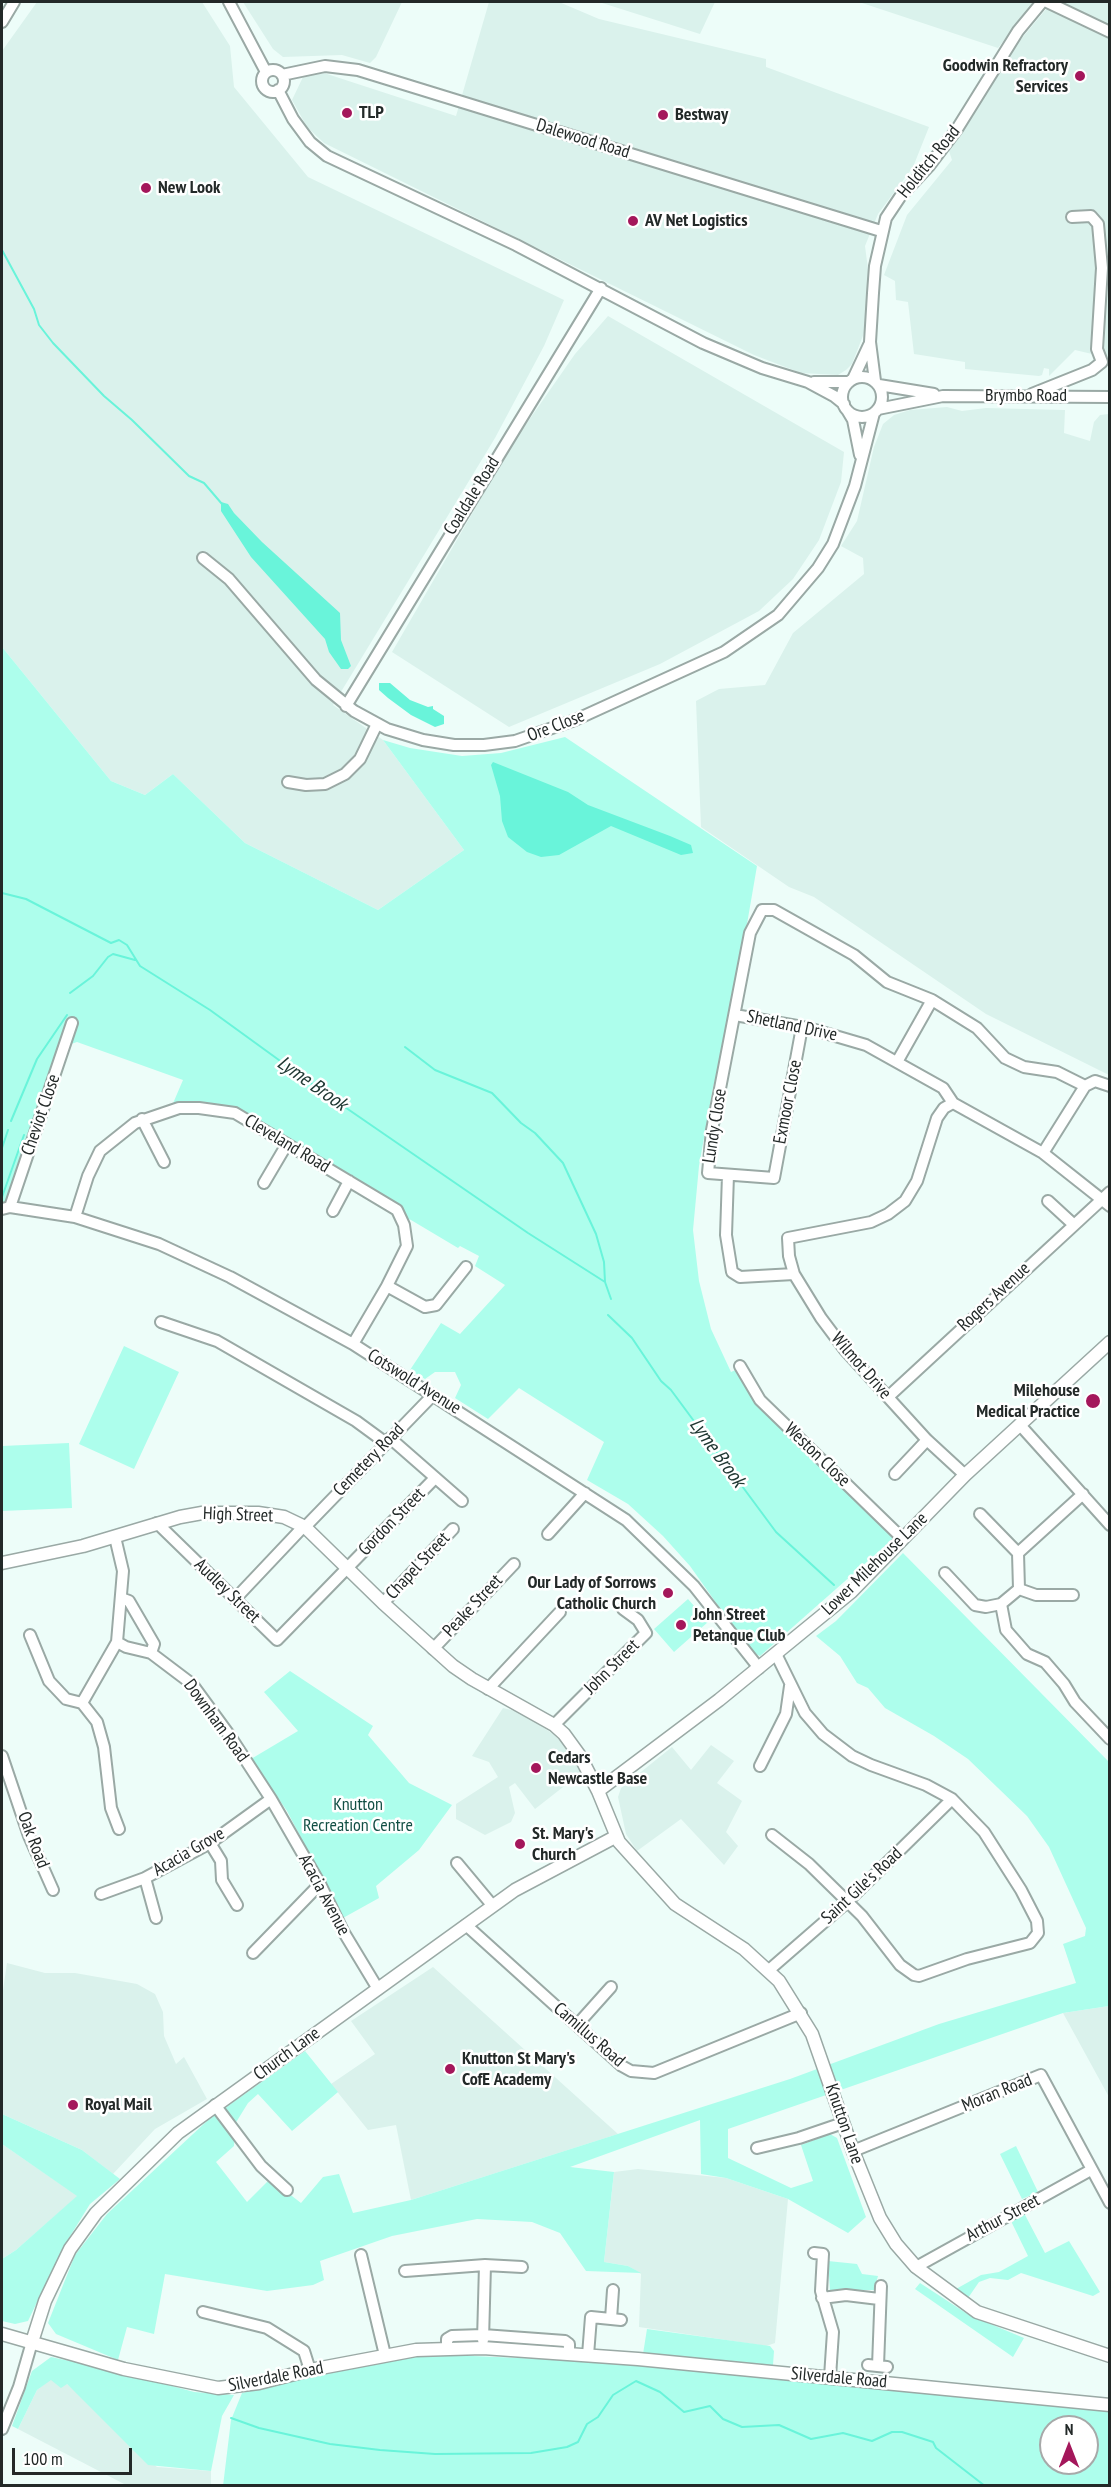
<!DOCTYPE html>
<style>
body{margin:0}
#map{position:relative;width:1111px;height:2487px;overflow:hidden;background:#edfdf9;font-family:"PT Sans Narrow",sans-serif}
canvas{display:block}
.frame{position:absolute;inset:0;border:3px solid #232928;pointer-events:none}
.north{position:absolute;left:1039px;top:2415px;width:60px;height:60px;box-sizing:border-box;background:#fff;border:2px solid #a7a9a9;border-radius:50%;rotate:0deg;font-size:16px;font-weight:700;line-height:24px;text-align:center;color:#232928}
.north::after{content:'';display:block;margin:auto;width:21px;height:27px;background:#a4175b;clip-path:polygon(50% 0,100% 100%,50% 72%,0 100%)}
.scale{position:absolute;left:12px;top:2448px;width:120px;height:27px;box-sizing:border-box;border:3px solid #232928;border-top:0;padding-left:8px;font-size:18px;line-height:21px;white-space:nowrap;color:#232928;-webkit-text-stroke:4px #fff;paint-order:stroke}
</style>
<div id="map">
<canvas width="1111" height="2487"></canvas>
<div class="frame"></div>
<div class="north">N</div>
<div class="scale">100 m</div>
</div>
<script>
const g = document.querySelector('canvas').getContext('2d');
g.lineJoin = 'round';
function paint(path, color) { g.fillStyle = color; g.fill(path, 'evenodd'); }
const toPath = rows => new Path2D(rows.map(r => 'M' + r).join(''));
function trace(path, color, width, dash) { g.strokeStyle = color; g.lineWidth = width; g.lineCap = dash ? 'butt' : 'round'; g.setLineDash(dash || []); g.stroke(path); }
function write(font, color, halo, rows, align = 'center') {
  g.font = font + ' "PT Sans Narrow",sans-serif'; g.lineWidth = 5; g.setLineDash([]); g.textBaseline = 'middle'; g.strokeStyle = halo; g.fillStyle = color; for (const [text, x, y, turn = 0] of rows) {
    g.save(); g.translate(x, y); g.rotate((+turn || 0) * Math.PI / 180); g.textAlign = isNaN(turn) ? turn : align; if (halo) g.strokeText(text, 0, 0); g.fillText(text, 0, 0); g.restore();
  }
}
const built = toPath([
 [37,2,202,2,230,46,234,87,308,177,564,300,544,346,495,438,333,705,383,740,464,850,378,910,245,843,173,774,145,795,111,781,2,647,2,51],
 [243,2,402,2,376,57,370,63,342,55,283,57,273,49],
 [489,2,559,2,599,19,766,59,766,67,929,127,913,167,878,214,865,246,869,277,864,333,852,364,846,370,838,375,801,373,754,355,324,143,307,127,292,100,303,77,324,73,456,116],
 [599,2,715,2,700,34],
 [859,2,1034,2,998,48],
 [1052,2,1109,2,1109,358,1075,350,1049,376,1049,369,1044,368,1042,375,1039,376,965,369,965,362,914,354,908,302,896,300,895,281,884,275,907,215,952,160,949,151,1017,44],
 [608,316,844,452,841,482,819,540,793,579,759,611,660,664,509,727,392,652,513,443,575,354],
 [947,407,962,411,986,408,1065,410,1064,433,1090,441,1094,422,1100,415,1109,414,1109,1075,986,1014,814,897,789,887,701,827,696,701,719,689,765,685,793,633,864,574,863,558,841,546,857,521,874,447,883,424,894,415,910,410],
 [503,1708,520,1712,553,1734,571,1752,581,1773,535,1809,515,1783,509,1787,515,1813,511,1822,485,1835,456,1819,456,1804,498,1777,489,1762,472,1756],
 [711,1745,734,1761,717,1783,742,1801,726,1832,738,1846,724,1865,681,1819,637,1851,626,1834,618,1797,621,1788,672,1747,691,1770],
 [7,1963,45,1973,75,1973,137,1984,155,1994,163,2012,164,2036,176,2064,184,2057,207,2099,155,2129,113,2174,82,2150,2,2114,2,1997],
 [433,1967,618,2134,411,2200,396,2125,368,2130,331,2084,375,2054,351,2021],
 [1109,2006,1109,2097,1063,2013],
 [2,2144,78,2196,16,2250,2,2259],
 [638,2169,726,2178,788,2199,775,2343,766,2346,639,2327,641,2274,628,2266,604,2262,614,2172],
 [51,2379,67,2384,157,2467,211,2471,211,2485,126,2485,18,2429,37,2390]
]);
const green = toPath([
 [2,647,111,781,145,795,173,774,245,843,378,910,464,850,383,740,410,748,462,756,501,753,565,737,757,866,727,1040,713,1087,699,1166,693,1230,699,1281,711,1329,731,1372,738,1369,895,1537,760,1656,751,1652,690,1566,663,1536,628,1504,587,1480,604,1442,519,1388,488,1419,455,1398,461,1385,455,1372,435,1372,425,1379,410,1370,441,1323,460,1334,505,1285,475,1266,479,1256,460,1246,458,1248,411,1220,391,1212,239,1120,212,1111,171,1108,183,1080,77,1042,71,1044,40,1137,29,1134,7,1200,2,1204],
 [124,1346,179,1372,134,1469,79,1444],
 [69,1443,72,1508,2,1511,2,1446],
 [903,1553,1109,1762,1109,2006,1063,2013,728,2129,728,2158,791,2188,813,2181,801,2145,830,2134,837,2138,866,2217,848,2233,788,2199,726,2178,701,2174,700,2120,570,2167,614,2172,604,2262,628,2266,641,2273,586,2271,560,2233,532,2222,477,2219,392,2236,320,2261,324,2280,313,2285,267,2291,165,2274,154,2334,127,2327,118,2360,56,2334,48,2323,75,2255,107,2214,207,2121,305,2051,338,2092,292,2131,258,2094,248,2103,235,2124,234,2146,216,2162,247,2202,270,2179,301,2203,323,2177,339,2174,353,2213,411,2200,790,2079,939,2024,1076,1983,1063,1944,1085,1936,1086,1928,1049,1847,1027,1816,968,1759,934,1736,885,1708,868,1688,857,1683,840,1656,816,1636,836,1621],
 [688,1599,708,1622,674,1652,654,1629],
 [290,1671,373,1726,368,1735,409,1783,452,1805,419,1850,376,1886,379,1898,343,1918,287,1811,251,1759,298,1731,264,1692],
 [2,2114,82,2150,120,2179,90,2204,64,2246,28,2321,15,2324,2,2321,2,2259,16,2250,77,2196,2,2144],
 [1016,2146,1038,2192,1022,2199,1000,2154],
 [1024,2213,1045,2253,1069,2241,1100,2292,1093,2296,1021,2273,1008,2280,990,2278,979,2282,968,2298,956,2289,981,2275,999,2272,1028,2256,1011,2221],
 [828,2261,857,2264,862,2274,878,2276,874,2290,830,2290],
 [920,2283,969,2315,1024,2338,1013,2357,915,2289],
 [647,2329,770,2346,774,2351,773,2365,643,2354],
 [427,2354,588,2361,1109,2411,1109,2485,223,2486,231,2420,242,2393,312,2376],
 [1051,2427,1087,2427,1087,2463,1051,2463],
 [51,2357,117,2371,194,2392,234,2395,222,2416,211,2471,148,2465,67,2384,61,2388,51,2380,37,2390,18,2429,12,2426,32,2371]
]);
const water = toPath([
 [221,502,228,504,234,513,262,542,340,613,341,640,351,666,348,669,341,669,329,652,325,639,251,557,221,511],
 [379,683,390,683,410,700,428,707,433,706,433,709,444,716,444,724,435,727,411,715,388,698,379,690],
 [493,762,568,792,588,805,670,836,691,845,693,853,681,855,611,826,559,855,541,857,527,852,508,837,502,821,500,796,491,765]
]);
const stream = toPath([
 [2,250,34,309,39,325,53,343,104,396,132,420,189,476,204,483,222,504],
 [2,893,26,899,111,943,119,940,127,945,140,966,210,1010,323,1092,528,1233,605,1282,611,1299],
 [70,993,93,976,108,957,113,954,135,960],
 [405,1047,435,1070,492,1093,521,1123,535,1133,563,1163,596,1234,604,1262,605,1282],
 [11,1121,37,1059,67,1015],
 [2,1148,8,1130],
 [2,1197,24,1135],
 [608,1315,632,1338,661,1381,671,1390,776,1532,834,1585],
 [231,2418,259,2428,330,2444,380,2450,435,2454,531,2453,567,2447,578,2442,587,2424,598,2417,613,2395,636,2381,660,2392,684,2412,710,2406,723,2419,742,2427,779,2425,811,2439,843,2433,872,2441,892,2432,902,2432,933,2442,936,2448,985,2486]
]);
const minor = toPath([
 [229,2,266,72],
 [1047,2,1110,32],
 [2,22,14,2],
 '262 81a11 11 0 1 1 22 0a11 11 0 1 1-22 0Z',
 [282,75,325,66,358,70,881,231],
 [278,90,293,119,310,142,327,156,516,245,703,343,762,368,808,382,834,396,844,404],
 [1072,217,1091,216,1098,224,1102,268,1097,349,1102,362],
 '842 397a20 20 0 1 1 40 0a20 20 0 1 1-40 0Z',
 [853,379,869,345],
 [875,381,870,342,873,293,875,266,886,218,900,197,929,166,957,129,1018,31,1042,2],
 [814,382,849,382],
 [879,385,934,394],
 [1032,394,1092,370,1102,362],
 [878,409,943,396,1110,397],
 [847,410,853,420,860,455],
 [203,558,229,579,316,680,354,711,387,729,423,740,454,745,484,745,515,741,575,720,724,652,778,615,818,568,833,544,855,486,874,413],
 [346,706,601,288],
 [288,782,306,785,325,784,345,774,360,759,377,724],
 [735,1015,808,1028,866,1045,943,1088,953,1103],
 [802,1027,774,1178,708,1173,712,1130,750,933,762,910,774,910,854,955,887,982,932,1000],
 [897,1062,932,1000,977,1028,1005,1058,1024,1067,1057,1072,1085,1086,1043,1153],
 [1085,1086,1095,1081,1110,1086],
 [953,1103,944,1108,937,1118,917,1181,905,1201,888,1214,871,1222,788,1238,789,1256,794,1274,821,1318,845,1350,927,1440,965,1475],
 [953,1103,1043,1153,1110,1206],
 [142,1119,164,1162],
 [728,1175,726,1235,732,1272,740,1277,794,1274],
 [264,1183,287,1144],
 [1048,1201,1073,1224],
 [10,1207,72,1023],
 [2,1209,10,1207,75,1217,159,1244,230,1277,353,1344,626,1520,694,1586,759,1668],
 [333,1211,349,1181],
 [75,1217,88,1176,100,1151,135,1123,179,1108,199,1108,235,1113,397,1210,404,1225,407,1246,387,1286,353,1344],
 [387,1286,425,1307,436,1305,466,1267],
 [161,1322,217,1341,356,1421,386,1443],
 [740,1366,760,1400,902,1538],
 [888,1397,1110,1192],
 [1020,1425,1110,1525],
 [390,1438,462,1501],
 [895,1474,927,1440],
 [1083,1494,1018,1553,1019,1589,1001,1604,1006,1630,1027,1654,1045,1662,1064,1684,1075,1702,1110,1739],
 [980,1514,1018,1553],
 [157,1523,277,1640,435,1478],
 [305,1527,433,1395],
 [548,1534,585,1493],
 [115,1537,123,1571,117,1642,82,1703,97,1722,104,1747,111,1808,119,1829],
 [945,1573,975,1605,986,1607,1001,1604],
 [1019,1589,1036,1595,1073,1595],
 [121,1598,129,1601,154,1644,151,1653,192,1684,230,1736,271,1799,320,1884,343,1931,378,1989],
 [235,1599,304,1526],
 [383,1603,453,1529],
 [30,1635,49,1681,66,1699,82,1703],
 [117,1642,126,1647,151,1653],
 [433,1649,514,1564],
 [488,1689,560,1612],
 [554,1725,646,1633,638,1620,623,1609],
 [2,1756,29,1836,53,1890],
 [760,1766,786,1714,790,1686],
 [772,1835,809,1864,862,1916,900,1965,914,1975,919,1976,967,1959,1030,1943,1038,1933,1037,1921,1021,1890,984,1832,952,1799,926,1785,871,1765,852,1756,823,1734,805,1713,776,1654],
 [210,1843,221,1861,222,1880,237,1905],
 [457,1863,492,1905],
 [145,1878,156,1918],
 [101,1894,145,1878,210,1843,271,1799],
 [466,1925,622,2066,631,2071,654,2073,801,2013],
 [253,1953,320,1884],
 [769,1970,846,1903,952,1799],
 [577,2025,611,1987],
 [215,2105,261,2166,287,2190],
 [757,2148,799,2138,843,2123],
 [853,2151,1041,2075,1110,2203],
 [814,2253,823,2254,821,2291,833,2332,830,2377],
 [361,2255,385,2355],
 [916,2267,1091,2170],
 [405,2271,485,2265,522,2267],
 [822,2298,846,2295,879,2299],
 [203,2312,267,2328,304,2351,310,2370],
 [611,2319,613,2290],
 [483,2340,485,2265],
 [447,2347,447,2339,452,2336,483,2335,565,2341,569,2344,569,2353],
 [588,2355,591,2317,621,2320],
 [868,2365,887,2367],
 [878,2366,881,2286],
 [2,2429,19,2387,32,2342]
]);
const major = toPath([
 [2,1563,83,1546,180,1517,202,1513,258,1513,284,1517,305,1527,383,1603,453,1666,472,1679,554,1725,564,1734,580,1756,598,1791,619,1842,675,1904,744,1949,779,1981,812,2034,853,2151,880,2218,896,2244,916,2267,977,2312,1110,2356],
 [598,1791,719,1700,851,1592,965,1475,1110,1342],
 [2,2334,124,2369,218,2388,259,2383,310,2370,416,2350,483,2348,638,2359,1110,2405],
 [32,2342,45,2301,70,2249,96,2213,178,2133,515,1890,615,1837]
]);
const markers = [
 [1080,76,6,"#a4175b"],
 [347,113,6,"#a4175b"],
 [663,115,6,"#a4175b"],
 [146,188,6,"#a4175b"],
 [633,221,6,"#a4175b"],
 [1093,1401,8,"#a4175b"],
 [668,1593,6,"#a4175b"],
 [681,1625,6,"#a4175b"],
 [536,1768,6,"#a4175b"],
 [520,1844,6,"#a4175b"],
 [450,2069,6,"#a4175b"],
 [73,2105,6,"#a4175b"]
];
const poiNames = [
 ["Goodwin Refractory",1068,66,"right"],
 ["Services",1068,87,"right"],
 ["TLP",359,113],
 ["Bestway",675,115],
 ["New Look",158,188],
 ["AV Net Logistics",645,221],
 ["Milehouse",1080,1391,"right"],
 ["Medical Practice",1080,1412,"right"],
 ["Our Lady of Sorrows",656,1583,"right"],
 ["Catholic Church",656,1604,"right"],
 ["John Street",693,1615],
 ["Petanque Club",693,1636],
 ["Cedars",548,1758],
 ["Newcastle Base",548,1779],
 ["St. Mary's",532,1834],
 ["Church",532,1855],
 ["Knutton St Mary's",462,2059],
 ["CofE Academy",462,2080],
 ["Royal Mail",85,2105]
];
const streetNames = [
 ["Dalewood Road",583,139,17],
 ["Holditch Road",929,162,-51],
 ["Brymbo Road",1026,396],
 ["Coaldale Road",472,496,-58],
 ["Ore Close",556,726,-21],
 ["Shetland Drive",792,1026,12],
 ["Exmoor Close",788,1102,-79],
 ["Cheviot Close",41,1115,-71],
 ["Lundy Close",715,1126,-81],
 ["Cleveland Road",287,1144,31],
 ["Rogers Avenue",994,1297,-43],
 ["Wilmot Drive",861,1366,49],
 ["Cotswold Avenue",414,1382,32],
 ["Weston Close",817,1455,44],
 ["Cemetery Road",369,1460,-46],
 ["High Street",238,1515,2],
 ["Gordon Street",392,1522,-46],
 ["Lower Milehouse Lane",875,1564,-44],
 ["Chapel Street",418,1566,-47],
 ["Audley Street",227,1591,44],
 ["Peake Street",473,1606,-47],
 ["John Street",612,1667,-45],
 ["Downham Road",216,1721,54],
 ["Oak Road",33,1840,69],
 ["Acacia Grove",189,1852,-30],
 ["Saint Gile's Road",862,1886,-43],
 ["Acacia Avenue",324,1895,62],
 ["Camillus Road",589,2035,41],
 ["Church Lane",287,2054,-36],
 ["Moran Road",997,2093,-22],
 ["Knutton Lane",844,2124,71],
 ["Arthur Street",1003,2218,-28],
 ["Silverdale Road",276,2377,-11],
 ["Silverdale Road",839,2378,5]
];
const parkNames = [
 ["Knutton",358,1805],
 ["Recreation Centre",358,1826]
];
const waterNames = [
 ["Lyme Brook",312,1084,35],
 ["Lyme Brook",717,1453,54]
];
paint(built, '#daf2ec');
paint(green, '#adfeec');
paint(water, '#69f4da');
trace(stream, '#69f4da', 2);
trace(minor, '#9aa9a5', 14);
trace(major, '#9aa9a5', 15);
trace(minor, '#fff', 10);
trace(major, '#fff', 12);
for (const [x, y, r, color] of markers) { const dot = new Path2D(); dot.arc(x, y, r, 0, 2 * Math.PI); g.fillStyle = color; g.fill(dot); trace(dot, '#fff', 2); }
write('bold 18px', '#232928', '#fff', poiNames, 'left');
write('18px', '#232928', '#fff', streetNames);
write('18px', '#124f44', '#fff', parkNames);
write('italic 20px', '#203833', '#fff', waterNames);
</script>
